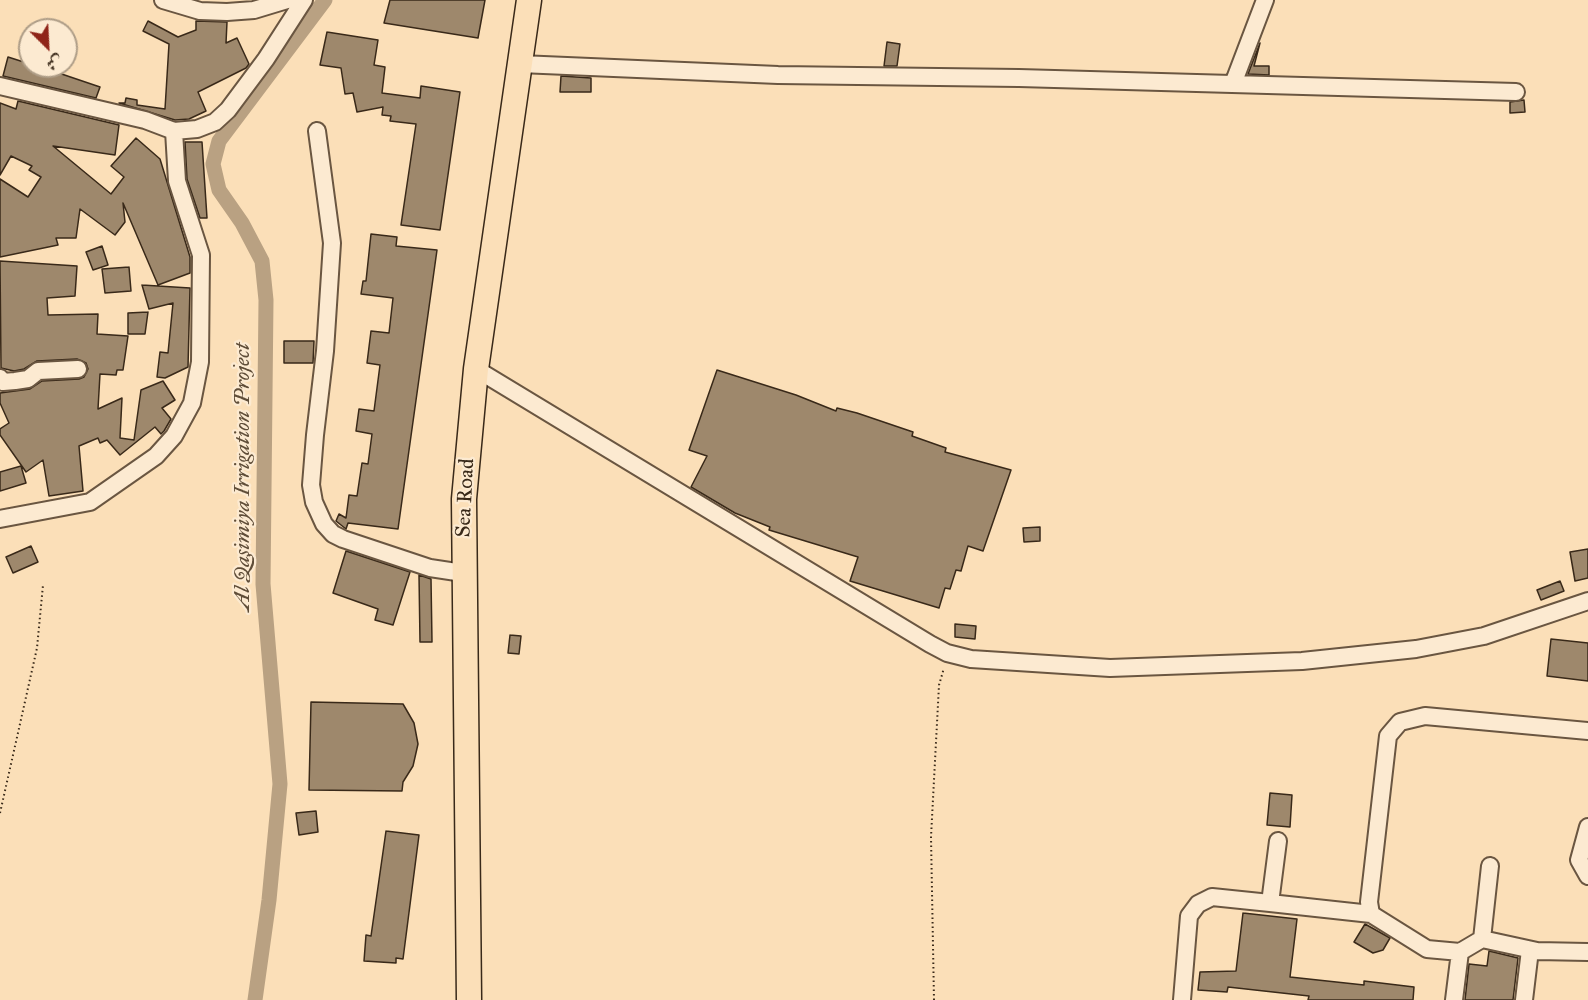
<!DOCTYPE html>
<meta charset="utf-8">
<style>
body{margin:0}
#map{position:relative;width:1588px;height:1000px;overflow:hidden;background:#fbdfb8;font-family:"IM FELL Great Primer",Amiri,serif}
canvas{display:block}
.north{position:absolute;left:18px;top:18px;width:60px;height:60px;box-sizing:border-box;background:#fcead1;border:2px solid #ae9d87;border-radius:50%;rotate:156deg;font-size:16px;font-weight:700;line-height:24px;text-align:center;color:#392919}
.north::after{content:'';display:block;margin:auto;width:21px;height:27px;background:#8f2418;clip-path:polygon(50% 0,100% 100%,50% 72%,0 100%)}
</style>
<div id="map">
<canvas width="1588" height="1000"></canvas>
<div class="north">ش</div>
</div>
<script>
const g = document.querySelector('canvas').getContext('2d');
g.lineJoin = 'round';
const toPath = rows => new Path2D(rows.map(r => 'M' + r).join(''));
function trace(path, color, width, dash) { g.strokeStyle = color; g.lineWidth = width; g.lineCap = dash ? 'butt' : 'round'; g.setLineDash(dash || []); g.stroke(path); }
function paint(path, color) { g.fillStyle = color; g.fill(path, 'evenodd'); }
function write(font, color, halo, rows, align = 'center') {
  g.font = font + ' "IM FELL Great Primer",serif'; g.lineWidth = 4.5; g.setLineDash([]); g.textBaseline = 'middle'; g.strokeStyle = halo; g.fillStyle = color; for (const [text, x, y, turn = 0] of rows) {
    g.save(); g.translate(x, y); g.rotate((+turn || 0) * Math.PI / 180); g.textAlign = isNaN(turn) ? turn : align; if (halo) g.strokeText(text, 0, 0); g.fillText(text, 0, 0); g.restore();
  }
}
const canal = toPath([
 [255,1000,269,900,280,784,263,584,266,300,262,261,242,223,219,190,213,164,219,141,325,0]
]);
const building = toPath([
 [390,0,485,0,478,38,384,23,390,0],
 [148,21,178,37,196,30,196,21,227,22,226,43,237,38,249,64,246,68,198,92,206,111,189,119,175,120,119,103,125,103,126,98,137,100,137,105,165,109,169,44,143,31,148,21],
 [327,32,378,40,374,65,385,67,382,93,420,98,421,86,460,92,440,230,401,225,416,124,390,121,391,116,382,115,383,107,357,112,353,93,345,94,341,68,320,65,327,32],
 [887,42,900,44,897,66,884,66,887,42],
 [1260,43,1254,66,1269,66,1269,75,1248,74,1260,43],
 [8,57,30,64,30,66,38,66,100,87,96,98,3,76,8,57],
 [561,76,591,78,591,92,560,92,561,76],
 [1524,100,1525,112,1510,113,1510,102,1524,100],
 [18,101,119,125,115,155,53,146,111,194,124,177,111,166,136,138,160,159,190,257,190,273,158,285,123,203,125,222,115,235,80,209,76,238,56,238,58,245,0,257,0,179,28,197,41,177,29,170,32,166,11,156,0,175,0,103,16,109,18,101],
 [185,142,202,142,207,218,200,218,187,179,185,142],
 [371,234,397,237,396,246,437,250,398,529,348,523,346,529,336,521,339,514,346,518,349,495,357,496,362,463,368,464,372,434,356,431,359,409,374,411,380,365,367,363,371,331,389,333,393,298,361,294,363,281,366,281,371,234],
 [102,246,108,265,93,270,86,252,102,246],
 [0,261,77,266,75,296,47,298,48,315,98,314,97,334,128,336,123,370,117,370,116,375,100,374,98,409,122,398,120,438,134,440,141,390,163,381,175,400,162,408,171,419,164,431,161,434,155,427,120,455,107,440,100,443,98,438,79,446,83,491,49,496,43,460,26,472,0,435,0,429,9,423,0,403,0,393,30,389,42,381,79,379,84,377,88,369,86,363,77,359,37,361,24,369,14,371,1,368,0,261],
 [129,267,131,291,105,293,102,269,129,267],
 [142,285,190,288,188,367,165,378,157,377,160,352,168,353,173,303,149,309,142,285],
 [148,312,145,334,128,334,128,313,148,312],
 [284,341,314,341,313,363,284,363,284,341],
 [717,370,796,395,836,411,837,408,857,413,913,432,912,436,946,448,945,452,1011,470,983,551,968,546,961,571,956,570,950,589,945,588,939,608,850,581,858,557,769,530,770,527,735,513,691,487,707,456,689,450,717,370],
 [21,466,26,483,0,491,0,472,21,466],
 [1040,527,1040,541,1024,542,1023,528,1040,527],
 [31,546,38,562,13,573,6,557,31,546],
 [1588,549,1588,578,1575,581,1570,552,1588,549],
 [346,551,410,572,393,625,375,620,378,609,333,593,346,551],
 [419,575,431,579,432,642,420,642,419,575],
 [1560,581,1564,591,1541,600,1537,590,1560,581],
 [955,624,976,626,975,639,955,637,955,624],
 [510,635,521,636,519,654,508,653,510,635],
 [1551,639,1588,643,1588,681,1547,676,1551,639],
 [311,702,403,704,414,723,418,744,413,766,403,782,402,791,309,790,311,702],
 [1270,793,1292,795,1290,827,1267,825,1270,793],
 [316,811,318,832,299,835,296,813,316,811],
 [386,831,419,835,403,959,396,958,396,963,364,961,366,935,371,936,386,831],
 [1243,913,1297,919,1290,977,1364,985,1364,981,1414,987,1413,1000,1308,1000,1309,996,1228,987,1227,992,1198,990,1200,972,1236,971,1243,913],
 [1365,924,1390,938,1383,950,1373,953,1354,942,1365,924],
 [1489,951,1518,958,1513,1000,1465,1000,1469,964,1487,966,1489,951]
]);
const path = toPath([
 [0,813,37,648,43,585],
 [934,1000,931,837,939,685,944,668]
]);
const minor = toPath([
 [163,0,200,11,227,12,254,10,287,0],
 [520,64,778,75,1019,78,1516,92],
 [1233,84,1265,0],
 [0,86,145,120,174,131,197,129,215,122,228,110,266,59,304,0],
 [317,131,332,243,325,351,315,435,311,485,314,502,324,524,333,534,343,539,430,568,463,573],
 [476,369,930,644,947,653,971,659,1110,668,1302,661,1416,649,1484,636,1588,601],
 [0,378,3,382,15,381,28,379,38,371,78,369],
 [0,519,90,502,156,456,174,436,192,403,200,362,201,255,177,181,174,131],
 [1588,827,1579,860,1588,876],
 [1278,841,1270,903,1371,914],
 [1490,866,1482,939,1460,952,1427,949,1371,914,1369,902,1388,736,1400,722,1425,716,1588,731],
 [1482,939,1537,951,1588,952],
 [1182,1000,1189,916,1198,904,1212,897,1270,903],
 [1454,1000,1460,952],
 [1524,1000,1530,950]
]);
const highway = toPath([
 [469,1000,464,499,476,369,529,0]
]);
const streetNames = [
 ["Sea Road",466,498,-87]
];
const waterNames = [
 ["Al Qasimiya Irrigation Project",244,477,-90]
];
trace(canal, '#b9a182', 15);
paint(building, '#9e886c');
trace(building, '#392919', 1.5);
trace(minor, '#6a5641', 20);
trace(highway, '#392919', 27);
trace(path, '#392919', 2, [1.5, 3]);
trace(minor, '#fcead1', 16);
trace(highway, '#fbdfb8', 24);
write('21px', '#392919', '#fcead1', streetNames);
write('italic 22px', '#5f4d38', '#fcead1', waterNames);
</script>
